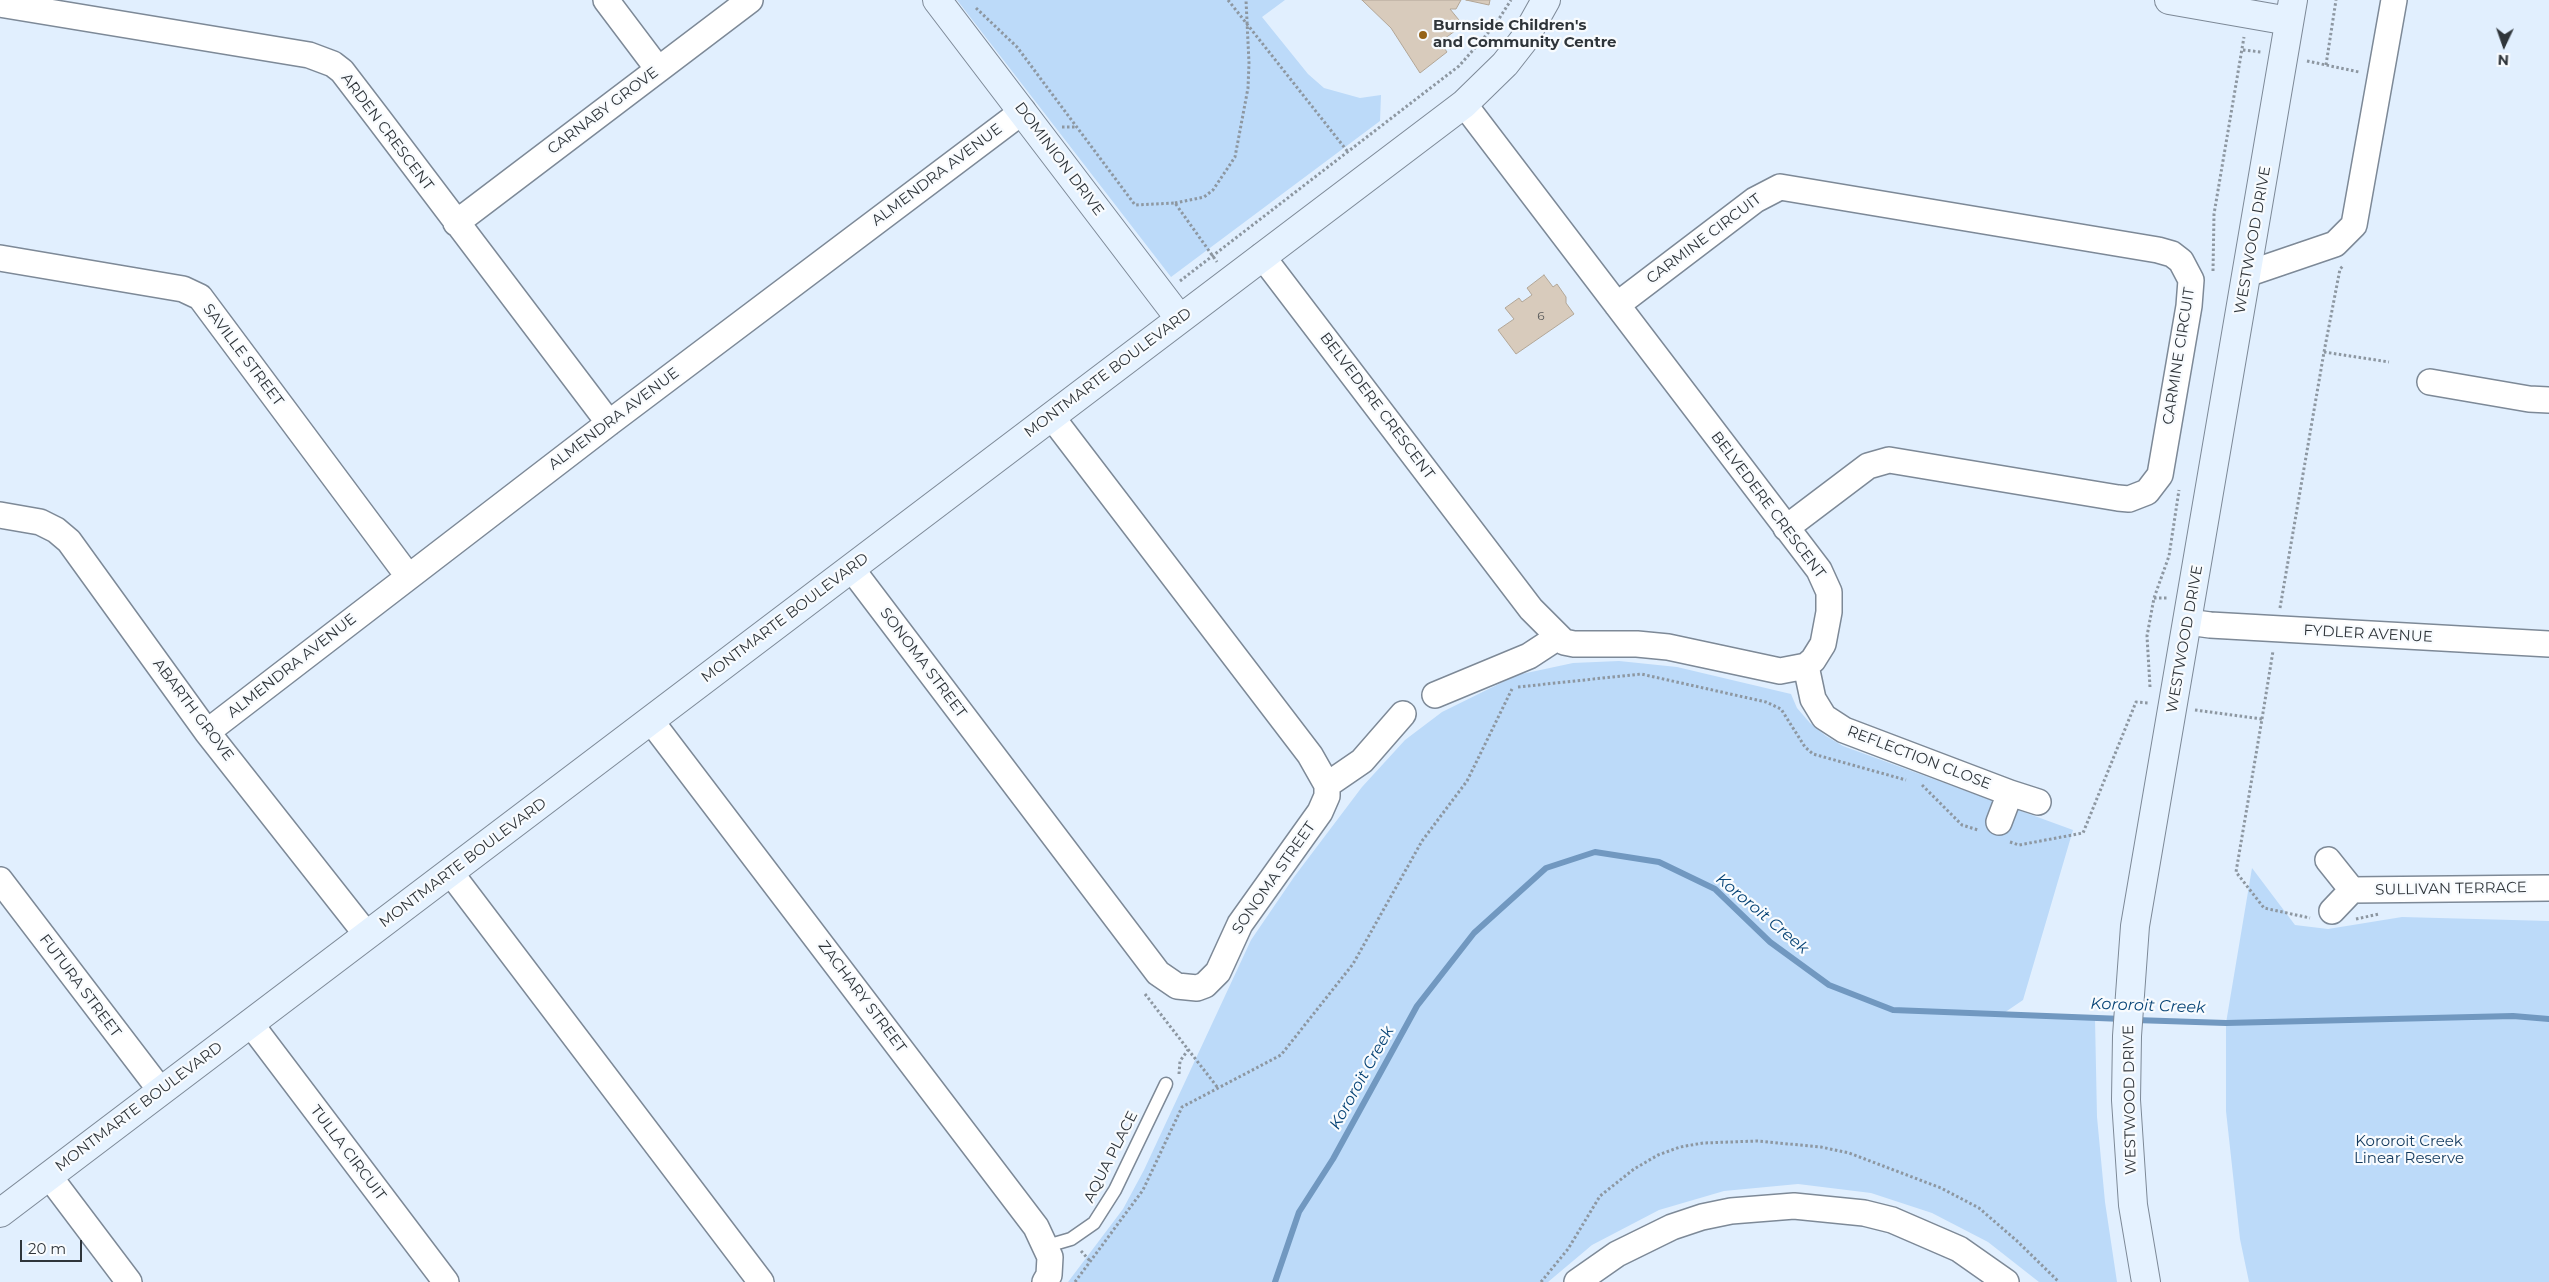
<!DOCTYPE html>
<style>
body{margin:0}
#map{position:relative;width:2549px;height:1282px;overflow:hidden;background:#e1effe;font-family:Montserrat,sans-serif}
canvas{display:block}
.north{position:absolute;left:2479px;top:20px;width:50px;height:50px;-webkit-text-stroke:4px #f8fbfe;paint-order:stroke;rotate:183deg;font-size:14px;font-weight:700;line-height:20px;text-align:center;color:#2f353a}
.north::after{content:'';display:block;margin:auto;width:18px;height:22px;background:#2f353a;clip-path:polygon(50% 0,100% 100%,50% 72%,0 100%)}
.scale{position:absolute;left:20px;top:1240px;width:62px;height:22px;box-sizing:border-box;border:2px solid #2f353a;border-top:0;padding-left:6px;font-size:15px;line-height:18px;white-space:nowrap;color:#2f353a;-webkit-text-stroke:4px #f8fbfe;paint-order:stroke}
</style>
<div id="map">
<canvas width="2549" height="1282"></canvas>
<div class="north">N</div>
<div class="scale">20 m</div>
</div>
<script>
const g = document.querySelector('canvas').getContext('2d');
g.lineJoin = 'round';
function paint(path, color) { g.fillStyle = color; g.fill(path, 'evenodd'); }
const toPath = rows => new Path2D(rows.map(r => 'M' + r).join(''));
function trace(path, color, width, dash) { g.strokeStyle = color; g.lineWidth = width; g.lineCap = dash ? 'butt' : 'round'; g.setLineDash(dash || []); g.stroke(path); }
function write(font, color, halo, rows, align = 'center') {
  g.font = font + ' Montserrat,sans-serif'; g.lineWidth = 4.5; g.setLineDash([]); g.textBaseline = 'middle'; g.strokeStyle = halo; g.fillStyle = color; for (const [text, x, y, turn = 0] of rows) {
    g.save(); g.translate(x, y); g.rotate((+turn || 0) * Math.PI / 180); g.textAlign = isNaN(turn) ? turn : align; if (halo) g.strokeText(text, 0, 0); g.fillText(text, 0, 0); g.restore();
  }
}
const green = toPath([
 [957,0,1285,0,1262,17,1308,74,1324,88,1360,98,1381,95,1380,121,1171,277],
 [1619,661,1677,667,1791,694,1797,708,1810,723,1826,736,1843,746,2073,830,2023,1000,2001,1015,2095,1019,2097,1117,2105,1202,2117,1282,2039,1282,1988,1242,1932,1213,1871,1193,1798,1184,1724,1191,1659,1210,1592,1245,1548,1282,1068,1282,1123,1209,1144,1170,1251,940,1294,877,1362,787,1405,740,1442,712,1517,675,1573,663],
 [2252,868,2295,925,2328,929,2402,917,2549,921,2549,1282,2249,1282,2240,1239,2226,1111,2226,1023]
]);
const stream = toPath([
 [2135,1020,2226,1023,2513,1016,2549,1019],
 [1275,1282,1299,1212,1333,1159,1417,1006,1474,933,1546,868,1595,852,1659,862,1715,889,1770,942,1829,985,1893,1010,2123,1019]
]);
const building = toPath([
 [1362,0,1461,0,1456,9,1450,9,1463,25,1440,42,1447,52,1420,73,1391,28,1362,0],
 [1466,0,1490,0,1489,5,1466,0],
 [1544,275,1553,287,1557,284,1566,297,1566,303,1574,314,1516,354,1498,330,1514,319,1505,308,1519,298,1522,302,1532,295,1527,288,1544,275]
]);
const path = toPath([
 [1228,0,1348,152],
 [976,8,1017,47,1135,205,1175,203,1217,262],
 [2243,50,2261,52],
 [2307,61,2359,72],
 [2326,65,2336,0],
 [1062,127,1076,127],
 [1175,203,1204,197,1213,190,1235,157,1248,88,1249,63,1246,0],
 [2213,271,2214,214,2244,37],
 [1180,281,1459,66,1495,25,1511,0],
 [2324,352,2389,362],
 [2154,598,2168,598],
 [2280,608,2324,352,2340,269,2343,266],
 [1518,687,1641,674,1766,702,1781,709,1805,747,1813,754,1906,780],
 [2150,687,2147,636,2154,598,2169,556,2179,490],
 [2195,710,2262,719,2236,872,2264,908,2310,918],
 [2262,719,2273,651],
 [1922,785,1962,825,1978,830],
 [2010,842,2019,845,2083,833,2136,702,2149,703],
 [2356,919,2379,914],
 [1145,994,1218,1088],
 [1179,1074,1180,1061,1188,1050],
 [1081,1251,1091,1262],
 [1075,1282,1143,1190,1182,1107,1281,1055,1353,964,1422,841,1467,781,1512,689],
 [1541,1282,1568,1249,1600,1196,1634,1169,1658,1155,1680,1147,1703,1143,1757,1141,1821,1147,1849,1153,1941,1188,1979,1208,2017,1241,2059,1282]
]);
const lane = toPath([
 [1047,1246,1071,1239,1094,1223,1115,1190,1166,1084]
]);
const street = toPath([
 [606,0,658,69],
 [0,4,309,55,333,64,342,71,378,118,609,423],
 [456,223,750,0],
 [1262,256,1531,609,1564,642,1574,644,1637,644,1668,647,1780,671,1806,666,1813,660,1823,644,1829,612,1829,592,1819,570,1464,104],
 [0,258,183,289,200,297,408,576],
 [2247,274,2335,244,2354,225,2394,0],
 [1617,305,1755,200,1780,187,2158,250,2172,254,2181,261,2191,280,2189,306,2160,475,2147,492,2129,499,2118,498,1889,460,1868,466,1786,528],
 [2430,382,2529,399,2549,400],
 [0,515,40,522,56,530,69,541,207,732,367,935],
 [851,568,1158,973,1177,986,1197,988,1205,985,1218,972,1240,924,1320,812,1327,796,1327,785,1310,755,1051,416],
 [2188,622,2210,625,2549,644],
 [1806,666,1813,699,1824,717,1844,730,2010,793],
 [1435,695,1529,656,1558,637],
 [651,721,1036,1227,1050,1257,1049,1275,1045,1282],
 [207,732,609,423,1023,111],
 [1327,785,1362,761,1403,714],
 [1999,822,2010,793,2038,802],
 [2328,860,2352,890,2332,911],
 [450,872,761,1282],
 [0,880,161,1091],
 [2352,890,2549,888],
 [250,1023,446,1282],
 [49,1176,129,1282],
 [1577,1282,1617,1254,1672,1227,1702,1217,1731,1211,1794,1206,1864,1213,1892,1220,1959,1249,2006,1282]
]);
const secondary = toPath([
 [937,0,1180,319],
 [2169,0,2289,21],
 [0,1213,1464,104,1505,64,1523,41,1546,0],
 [2146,1282,2133,1205,2126,1100,2127,1036,2135,926,2293,0]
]);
const markers = [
 [1423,35,5,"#966317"]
];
const numberNames = [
 ["6",1541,316]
];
const poiNames = [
 ["Burnside Children's",1433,26],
 ["and Community Centre",1433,43]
];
const streetNames = [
 ["CARNABY GROVE",603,111,-37],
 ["ARDEN CRESCENT",387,132,53],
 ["DOMINION DRIVE",1059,159,53],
 ["ALMENDRA AVENUE",937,175,-37],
 ["CARMINE CIRCUIT",1704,239,-37],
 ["WESTWOOD DRIVE",2253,240,-80],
 ["SAVILLE STREET",243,355,53],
 ["CARMINE CIRCUIT",2179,356,-81],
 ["MONTMARTE BOULEVARD",1108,373,-37],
 ["BELVEDERE CRESCENT",1377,406,53],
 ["ALMENDRA AVENUE",614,419,-37],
 ["BELVEDERE CRESCENT",1768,505,53],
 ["MONTMARTE BOULEVARD",785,618,-37],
 ["FYDLER AVENUE",2368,634,3],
 ["WESTWOOD DRIVE",2185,639,-80],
 ["SONOMA STREET",923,663,53],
 ["ALMENDRA AVENUE",292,666,-38],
 ["ABARTH GROVE",193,710,53],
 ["REFLECTION CLOSE",1919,758,21],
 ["MONTMARTE BOULEVARD",463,863,-37],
 ["SONOMA STREET",1274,878,-55],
 ["SULLIVAN TERRACE",2451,889,-1],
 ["FUTURA STREET",80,986,53],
 ["ZACHARY STREET",862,997,53],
 ["WESTWOOD DRIVE",2130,1100,-91],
 ["MONTMARTE BOULEVARD",139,1107,-37],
 ["TULLA CIRCUIT",348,1153,53],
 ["AQUA PLACE",1111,1157,-63]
];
const parkNames = [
 ["Kororoit Creek",2409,1142],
 ["Linear Reserve",2409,1159]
];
const waterNames = [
 ["Kororoit Creek",1762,914,40],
 ["Kororoit Creek",2148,1006,2],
 ["Kororoit Creek",1362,1078,-61]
];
paint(green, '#bcdaf9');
trace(stream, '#7198c0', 6);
paint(building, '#d8cbbc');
trace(building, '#b2a697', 1);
trace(lane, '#7d8997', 15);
trace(street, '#7d8997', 28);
trace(secondary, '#7d8997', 30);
trace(path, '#8d97a1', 3, [2.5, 2.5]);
trace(lane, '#fff', 12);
trace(street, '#fff', 25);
trace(secondary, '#e5f2ff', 28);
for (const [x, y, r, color] of markers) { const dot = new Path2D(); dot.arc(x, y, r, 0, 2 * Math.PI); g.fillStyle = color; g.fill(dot); trace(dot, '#f8fbfe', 2); }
write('12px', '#595a5a', null, numberNames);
write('bold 15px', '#2f353a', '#f8fbfe', poiNames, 'left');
write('15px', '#2f353a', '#f8fbfe', streetNames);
write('15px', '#12395d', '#f8fbfe', parkNames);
write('italic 16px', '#074476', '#f8fbfe', waterNames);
</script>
